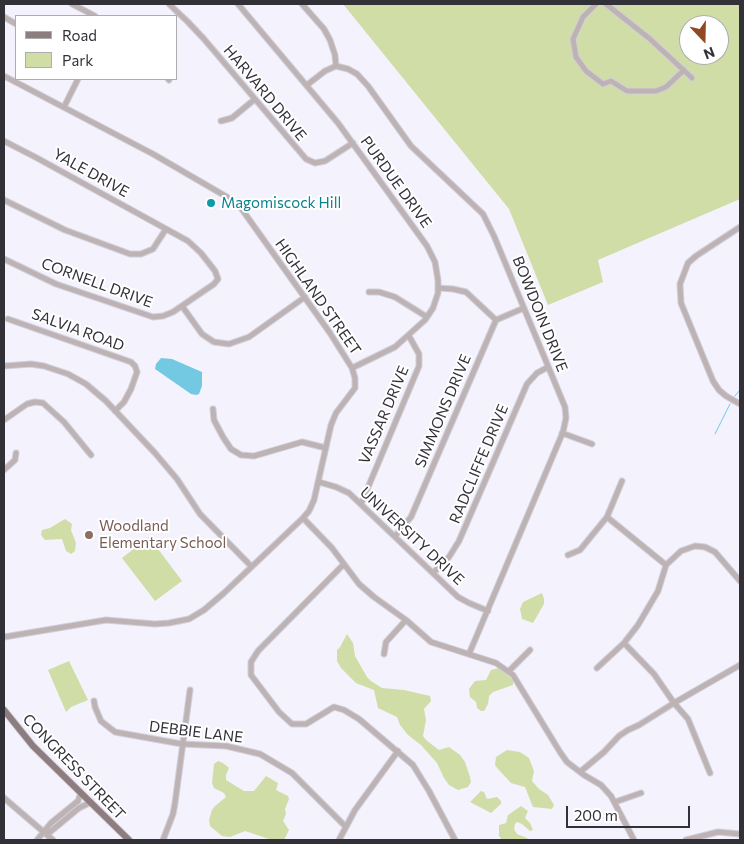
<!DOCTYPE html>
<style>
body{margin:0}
#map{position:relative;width:744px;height:844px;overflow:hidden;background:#f4f2fd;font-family:Commissioner,sans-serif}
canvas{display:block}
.frame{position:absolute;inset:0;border:5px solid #333138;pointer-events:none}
.legend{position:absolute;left:15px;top:15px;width:162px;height:65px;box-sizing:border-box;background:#fff;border:1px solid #adadaf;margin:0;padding:6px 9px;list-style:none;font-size:15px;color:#333138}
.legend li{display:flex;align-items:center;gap:10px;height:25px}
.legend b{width:25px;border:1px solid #adadaf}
.north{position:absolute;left:679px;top:15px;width:50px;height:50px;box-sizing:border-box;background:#fff;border:1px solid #adadaf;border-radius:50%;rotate:159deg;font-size:14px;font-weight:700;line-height:20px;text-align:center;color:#333138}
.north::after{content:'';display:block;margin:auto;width:18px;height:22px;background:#904923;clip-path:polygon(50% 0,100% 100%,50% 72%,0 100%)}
.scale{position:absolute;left:566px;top:806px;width:124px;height:22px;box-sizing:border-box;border:2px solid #333138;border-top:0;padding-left:6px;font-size:15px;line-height:18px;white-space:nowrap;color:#333138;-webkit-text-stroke:4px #fff;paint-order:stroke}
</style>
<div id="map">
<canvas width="744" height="844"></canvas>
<div class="frame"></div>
<ul class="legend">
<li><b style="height:6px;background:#8e7d7e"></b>Road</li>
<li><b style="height:14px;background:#d0dda6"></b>Park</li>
</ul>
<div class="north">N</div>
<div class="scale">200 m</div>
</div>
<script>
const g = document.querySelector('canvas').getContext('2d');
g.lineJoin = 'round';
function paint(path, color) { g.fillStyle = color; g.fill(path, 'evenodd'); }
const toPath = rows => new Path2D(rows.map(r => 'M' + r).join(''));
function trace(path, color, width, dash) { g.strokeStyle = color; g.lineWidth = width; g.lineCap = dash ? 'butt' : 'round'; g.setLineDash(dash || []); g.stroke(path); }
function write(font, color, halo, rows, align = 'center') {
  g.font = font + ' Commissioner,sans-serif'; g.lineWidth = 4; g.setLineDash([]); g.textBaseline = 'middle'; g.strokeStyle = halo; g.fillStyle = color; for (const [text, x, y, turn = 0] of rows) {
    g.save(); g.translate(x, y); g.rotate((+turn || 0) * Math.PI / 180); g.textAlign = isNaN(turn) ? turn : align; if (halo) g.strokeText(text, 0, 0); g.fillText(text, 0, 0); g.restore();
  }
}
const green = toPath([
 [343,4,740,4,740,199,598,260,603,282,548,305,509,209],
 [689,25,719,25,719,55,689,55],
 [65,519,72,524,71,530,76,543,75,551,71,554,66,551,62,539,45,540,41,535,42,530,50,528],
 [149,537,182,581,155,601,122,558],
 [542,593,544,599,544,604,533,623,522,619,520,609,523,602],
 [347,634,353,643,355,656,367,677,371,681,382,688,404,690,430,696,431,701,424,709,426,720,423,736,426,740,439,750,449,747,460,755,465,762,470,777,471,782,468,787,458,790,449,785,444,778,437,763,421,745,408,735,400,725,397,717,378,708,374,690,356,683,341,668,337,661,337,650,340,647],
 [69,661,88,700,71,707,66,712,48,670],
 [499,668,513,680,513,685,493,692,489,696,488,704,484,711,481,711,477,708,476,702,470,697,469,689,475,681,486,680,491,670],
 [507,750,520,752,529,758,534,771,532,781,539,789,548,795,554,805,552,809,533,807,525,787,511,783,498,769,495,765,496,757],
 [218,761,223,763,229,768,226,775,226,780,244,791,254,791,266,776,278,783,276,790,288,796,289,799,285,809,286,814,283,821,289,830,284,840,272,840,245,831,230,837,222,836,210,826,209,820,212,810,215,806,226,797,224,793,214,788,212,783,214,764],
 [481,791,484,792,487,799,497,797,501,801,501,804,491,813,470,802],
 [521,806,528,811,525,818,530,823,533,830,530,831,522,824,517,822,515,824,514,829,517,834,527,838,529,840,502,840,499,836,499,825,506,823,508,815]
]);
const water = toPath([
 [161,358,172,359,202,372,202,386,199,394,196,395,191,394,155,369,156,364]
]);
const stream = toPath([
 [735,396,740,390],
 [715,434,730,404]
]);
const minor = toPath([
 [72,4,95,16],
 [169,4,188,22,204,39,306,159,315,163,325,161,353,143],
 [238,4,338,123,427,246,435,262,438,280,438,293,433,308,425,320,395,347,352,368],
 [302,4,324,29,330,40,335,55,336,66],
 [596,4,583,17,573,39,576,57,586,71,603,84,611,81,627,91,656,91,666,87,684,70],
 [606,4,650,39,692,78],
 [4,17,16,24],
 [4,76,153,154,227,197,241,208,330,333,352,368,355,378,355,388,336,413,331,425,314,500,309,511,303,518,332,548,359,584,374,597,406,620,431,642,496,663,513,675,560,752,567,762,584,775,601,785,611,796,634,840],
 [168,79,169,80],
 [307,85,325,71,336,66,348,69,357,74,368,86,411,146,483,214,494,236,565,407,566,418,563,432,469,654],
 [64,107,78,79],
 [221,121,232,118,255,99],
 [4,141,37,158,188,241,201,253,215,271,218,279,214,284,173,312,163,316,153,317,56,284,4,259],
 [4,200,65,230,130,254,141,254,153,249,166,229],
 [740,227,696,256,688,263,680,284,681,303,713,381,719,390,726,396,740,404],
 [438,288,453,289,466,292,496,320],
 [369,292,379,292,395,297,427,317],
 [182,306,202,334,214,342,229,344,249,337,305,297],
 [8,319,131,362,135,366,137,372,131,389,124,402,115,411],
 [4,366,31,364,44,366,68,374,86,384,106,401,155,453,177,479,200,514,251,566],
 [213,409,214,420,223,437,231,449,241,455,254,456,302,442,326,448],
 [4,420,27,404,35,402,43,403,64,422,91,455],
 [562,433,592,444],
 [4,470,15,460,16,453],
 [319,482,336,487,349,493,458,597,469,603,488,611],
 [361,504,419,366,419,354,409,336],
 [607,517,666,565],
 [395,536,411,517,496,320,524,308],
 [568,555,580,550,607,517,622,481],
 [344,564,258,651,251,662,251,675,279,712,292,724,306,724,334,707,344,710,359,719,413,765,429,791,455,840],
 [433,573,449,557,459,541,527,384,537,373,548,367],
 [4,637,106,620,155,624,169,623,189,619,204,610,224,593,303,518],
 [624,643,654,674,674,703,688,719,710,773],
 [384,654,386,642,406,620],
 [597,668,624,643,638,625,658,591,666,565,681,551,695,546,705,547,715,552,740,581],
 [509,671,530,650],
 [94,701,95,707,101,721,115,732,182,744,226,746,260,754,292,773,346,827],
 [580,772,604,752,619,736,628,730,639,725,674,703,740,665],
 [4,798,53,840],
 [615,802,641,793],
 [44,832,50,832,79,808,91,802],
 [37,840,51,823,78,801,81,793],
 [163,840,173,814,175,803,190,690],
 [339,840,355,810,398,751],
 [686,840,718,832,740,834]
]);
const major = toPath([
 [4,710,33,746,129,840]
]);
const markers = [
 [211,203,5,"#0f9aa8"],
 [89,535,5,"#8d6e63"]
];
const streetNames = [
 ["HARVARD DRIVE",265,93,50],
 ["YALE DRIVE",91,173,29],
 ["PURDUE DRIVE",396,182,54],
 ["CORNELL DRIVE",97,283,20],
 ["HIGHLAND STREET",318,297,55],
 ["BOWDOIN DRIVE",540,314,68],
 ["SALVIA ROAD",78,330,20],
 ["SIMMONS DRIVE",443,411,-67],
 ["VASSAR DRIVE",384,415,-67],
 ["RADCLIFFE DRIVE",479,464,-67],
 ["UNIVERSITY DRIVE",412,536,43],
 ["DEBBIE LANE",196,732,7],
 ["CONGRESS STREET",74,767,46]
];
const cultureNames = [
 ["Magomiscock Hill",221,203]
];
const educationNames = [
 ["Woodland",99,526],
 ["Elementary School",99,543]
];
paint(green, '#d0dda6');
paint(water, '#74c9e2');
trace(stream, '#74c9e2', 1);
trace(minor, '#d1cfda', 7);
trace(major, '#d1cfda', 8);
trace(minor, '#bdb3b4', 5);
trace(major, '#8e7d7e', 6);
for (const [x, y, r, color] of markers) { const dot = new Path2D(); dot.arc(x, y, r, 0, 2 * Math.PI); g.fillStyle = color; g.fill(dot); trace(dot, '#fff', 2); }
write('15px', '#333138', '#fff', streetNames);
write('15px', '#0d838f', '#fff', cultureNames, 'left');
write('15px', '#785e54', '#fff', educationNames, 'left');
</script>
